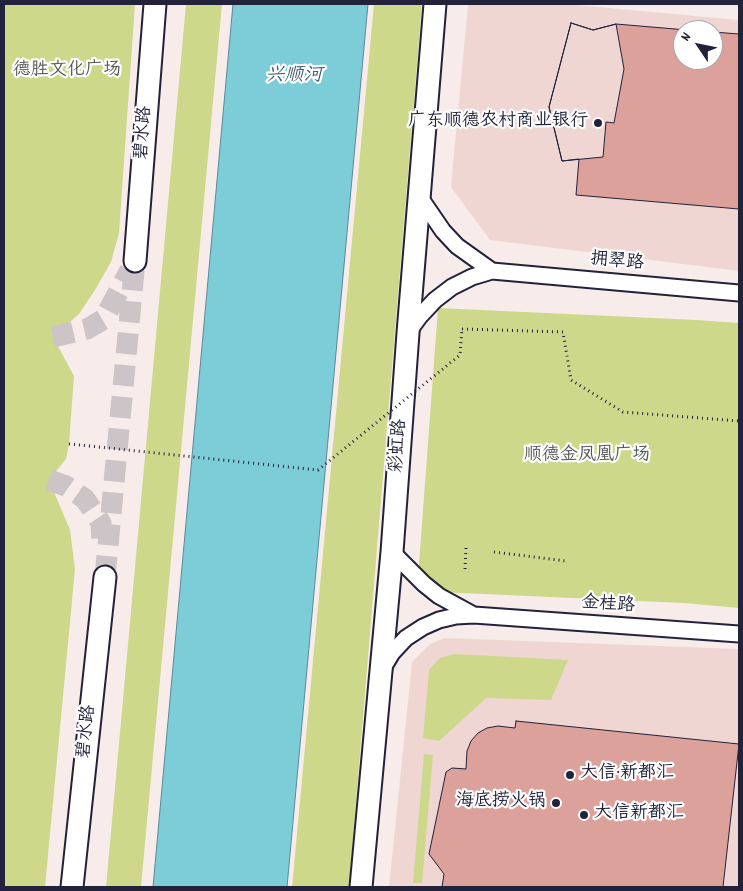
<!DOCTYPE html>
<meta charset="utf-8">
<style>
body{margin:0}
#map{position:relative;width:743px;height:891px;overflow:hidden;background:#f8eceb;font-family:Dekko,sans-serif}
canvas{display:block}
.frame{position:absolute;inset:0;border:5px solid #22223b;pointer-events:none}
.north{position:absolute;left:673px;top:20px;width:50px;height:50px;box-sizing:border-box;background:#fff;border:1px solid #a7a7b1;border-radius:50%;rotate:304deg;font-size:14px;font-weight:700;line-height:20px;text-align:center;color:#22223b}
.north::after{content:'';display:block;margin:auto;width:18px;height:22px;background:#22223b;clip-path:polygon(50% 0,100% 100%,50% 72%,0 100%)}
</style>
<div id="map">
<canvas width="743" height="891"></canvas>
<div class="frame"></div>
<div class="north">N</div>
</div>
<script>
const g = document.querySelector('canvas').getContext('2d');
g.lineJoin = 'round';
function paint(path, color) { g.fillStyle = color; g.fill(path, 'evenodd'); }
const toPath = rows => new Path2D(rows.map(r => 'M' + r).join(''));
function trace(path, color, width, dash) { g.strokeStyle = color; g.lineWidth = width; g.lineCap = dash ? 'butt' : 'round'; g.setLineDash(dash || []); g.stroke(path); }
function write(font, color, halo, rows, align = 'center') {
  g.font = font + ' Dekko,"LXGW WenKai TC",sans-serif'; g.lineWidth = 4.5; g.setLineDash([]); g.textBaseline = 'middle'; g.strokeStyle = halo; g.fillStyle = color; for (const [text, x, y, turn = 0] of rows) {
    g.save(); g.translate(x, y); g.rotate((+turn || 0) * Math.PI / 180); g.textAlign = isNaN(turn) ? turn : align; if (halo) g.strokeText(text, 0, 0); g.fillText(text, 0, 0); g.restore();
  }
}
const built = toPath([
 [468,4,566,4,739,20,739,271,490,240,451,187],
 [683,30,713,30,713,60,683,60],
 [445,638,739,649,739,887,389,887,412,662,430,644]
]);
const green = toPath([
 [4,4,135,4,119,233,111,262,95,290,79,314,53,337,74,376,69,444,66,459,49,480,70,530,75,569,45,887,4,887],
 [186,4,222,4,141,887,106,887],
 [374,4,422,4,349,887,292,887],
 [438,308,697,320,739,323,739,608,683,603,417,591],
 [455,654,568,660,551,700,486,698,439,741,423,738,429,670,440,658],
 [424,754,433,755,422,883,413,883]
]);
const water = toPath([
 [233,4,368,4,287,887,153,887,233,4]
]);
const building = toPath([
 [571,23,593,30,616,24,624,69,614,123,606,122,603,157,562,161,549,107,571,23],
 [571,23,593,30,616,24,687,30,683,30,683,60,713,60,713,32,739,34,739,209,576,195,579,159,562,161,549,107,571,23],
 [516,721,739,744,723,887,442,887,444,874,429,854,446,772,452,768,466,769,467,751,471,741,478,733,487,728,498,726,515,728,516,721]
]);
const secondaryTunnel = toPath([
 [53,337,87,329,104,319,130,270],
 [49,480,66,486,85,499,101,523,102,542],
 [105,577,135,261]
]);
const path = toPath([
 [462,329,563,332,571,380,623,412,739,421],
 [69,444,89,446],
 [494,552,566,561],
 [465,569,466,548]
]);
const minor = toPath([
 [419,196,443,231,457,246,492,271],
 [409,331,420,316,435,300,452,287,472,277,492,271,739,293],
 [392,552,424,584,439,596,472,614],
 [383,668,392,653,406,638,423,627,439,620,456,616,474,615,739,634]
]);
const secondary = toPath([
 [135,261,155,4],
 [72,887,105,577],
 [361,887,392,552,408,333,435,4]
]);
const pathBridge = toPath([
 [89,446,318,470,460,355,462,329]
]);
const markers = [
 [598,123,5,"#22223b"],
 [570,775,5,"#22223b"],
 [556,803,5,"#22223b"],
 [584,815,5,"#22223b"]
];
const parkNames = [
 ["德胜文化广场",67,72],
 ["顺德金凤凰广场",587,457]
];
const poiNames = [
 ["广东顺德农村商业银行",588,123],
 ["大信·新都汇",580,775,"left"],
 ["海底捞火锅",546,803],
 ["大信新都汇",594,815,"left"]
];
const streetNames = [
 ["碧水路",145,133,-86],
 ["拥翠路",617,263,5],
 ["彩虹路",400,446,-86],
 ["金桂路",608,606,4],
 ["碧水路",88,732,-84]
];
const waterNames = [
 ["兴顺河",294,77]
];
paint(built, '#efd6d3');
paint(green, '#cdd88b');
paint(water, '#7dcdd8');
trace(water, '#598999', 1);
paint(building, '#dba19a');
trace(building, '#22223b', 1);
trace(secondaryTunnel, '#cdc4c8', 21, [21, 11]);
trace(minor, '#22223b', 19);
trace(secondary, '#22223b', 25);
trace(path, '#22223b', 3, [1, 4]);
trace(minor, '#fff', 15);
trace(secondary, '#fff', 21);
trace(pathBridge, '#22223b', 3, [1, 4]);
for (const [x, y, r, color] of markers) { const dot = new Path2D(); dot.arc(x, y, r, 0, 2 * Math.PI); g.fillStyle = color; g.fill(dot); trace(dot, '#fff', 2); }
write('18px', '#555953', '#fff', parkNames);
write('18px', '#22223b', '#fff', poiNames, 'right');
write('18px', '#22223b', '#fff', streetNames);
write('italic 19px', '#425e72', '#fff', waterNames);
</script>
